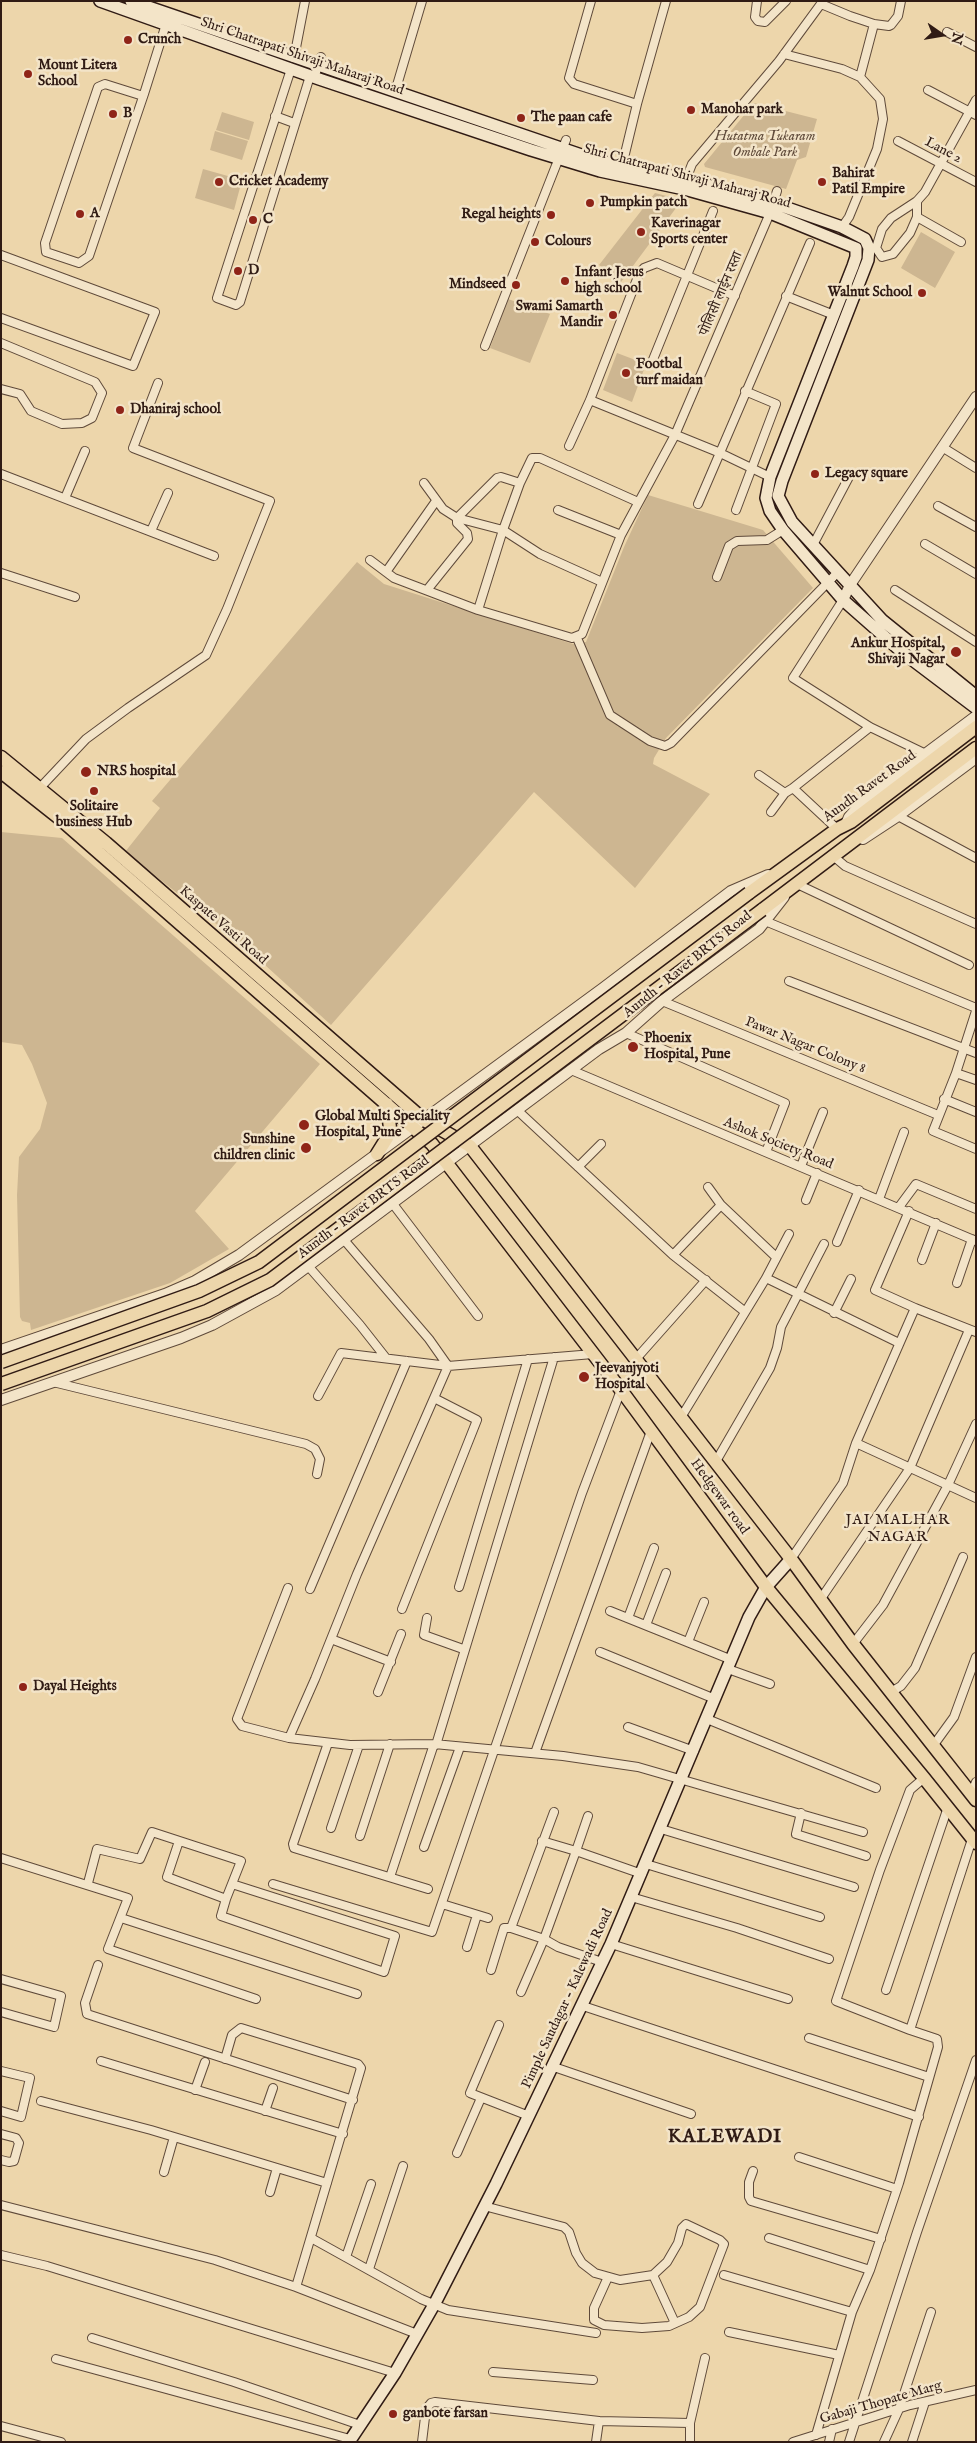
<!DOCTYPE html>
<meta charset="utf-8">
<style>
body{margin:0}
#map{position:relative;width:977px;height:2443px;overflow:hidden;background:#edd6ab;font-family:"IM FELL English",serif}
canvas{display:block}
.frame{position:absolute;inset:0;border:2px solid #301b14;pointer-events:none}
.north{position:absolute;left:917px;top:10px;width:50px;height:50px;-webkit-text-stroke:4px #f3e4c8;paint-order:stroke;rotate:103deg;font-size:14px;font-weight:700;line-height:20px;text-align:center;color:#301b14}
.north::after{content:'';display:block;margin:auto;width:18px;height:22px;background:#301b14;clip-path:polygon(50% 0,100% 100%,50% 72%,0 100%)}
</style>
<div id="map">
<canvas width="977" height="2443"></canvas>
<div class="frame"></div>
<div class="north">N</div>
</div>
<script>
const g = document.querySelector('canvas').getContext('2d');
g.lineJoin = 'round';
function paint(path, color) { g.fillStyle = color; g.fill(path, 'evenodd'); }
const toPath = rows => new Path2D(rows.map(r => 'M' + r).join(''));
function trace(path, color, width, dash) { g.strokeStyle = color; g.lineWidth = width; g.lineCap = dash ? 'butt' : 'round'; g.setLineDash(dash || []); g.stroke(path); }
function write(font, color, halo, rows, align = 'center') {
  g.font = font + ' "IM FELL English","Noto Serif Devanagari",serif'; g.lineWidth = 5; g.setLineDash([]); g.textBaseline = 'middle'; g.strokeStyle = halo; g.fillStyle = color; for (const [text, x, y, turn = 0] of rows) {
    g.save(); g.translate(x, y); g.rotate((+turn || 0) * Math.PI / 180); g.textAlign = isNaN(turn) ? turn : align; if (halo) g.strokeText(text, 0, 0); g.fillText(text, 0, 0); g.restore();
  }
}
const green = toPath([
 [754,103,817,119,806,157,797,160,786,189,705,167,704,164],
 [222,112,254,122,249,140,216,130],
 [215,131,248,141,242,160,210,150],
 [203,169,242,180,234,210,195,198],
 [655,193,682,200,621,282,599,265],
 [921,232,955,252,935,288,901,268],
 [508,299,550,314,530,363,490,348],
 [617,353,646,364,632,402,603,390],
 [648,495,763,530,813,588,666,738,654,758,653,764,710,794,635,888,534,792,331,1025,243,945,125,852,160,808,152,801,357,562,384,584,573,644,586,642,624,547],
 [1,832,62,838,320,1064,195,1211,229,1249,170,1283,31,1330,30,1323,22,1321,20,1317,17,1195,19,1157,40,1129,47,1103,32,1064,22,1045,1,1042]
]);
const minor = toPath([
 [591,1,569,78,574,84,637,104,622,166],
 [757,1,755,17,758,21,765,22,786,1],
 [821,4,850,16,874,24,860,77],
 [874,24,889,26,891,25,898,16,901,1],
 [947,32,976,47],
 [784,54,842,69,860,77,880,99,883,119,877,149,849,217,842,227],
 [294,58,305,1],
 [291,69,217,298,236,305,240,302,310,76],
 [314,78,321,57],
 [928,90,976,115],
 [395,92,422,1],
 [143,96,105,84,98,87,45,243,46,252,79,263,89,256,144,94,167,21],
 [637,104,666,1],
 [275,116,294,123],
 [898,141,976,182],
 [685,182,692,164,779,61,823,1],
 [917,201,917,217,910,233,893,254,882,257,876,248,882,229,891,218,917,201,925,192,976,100],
 [917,217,961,242],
 [1,255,155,312,133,366,1,318],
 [786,296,834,315],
 [1,343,95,382,102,393,92,418,82,423,62,424,31,411,20,394,1,389],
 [485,346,566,140],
 [652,362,713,211],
 [590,400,718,452,770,477],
 [569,446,590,400,639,274,644,268,657,263,735,296],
 [942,447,976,468],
 [1,474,214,556],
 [424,483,443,509,457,518,503,530,540,554,602,582],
 [65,498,85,451],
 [698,504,810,243],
 [938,506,976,527],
 [558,510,621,535],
 [736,510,776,404,745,391],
 [151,531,168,493],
 [925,544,976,574],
 [813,545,849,477],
 [370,560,394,578,478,610,572,638,582,634,621,535,675,435,770,213,777,191],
 [386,572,436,501],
 [1,573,75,597],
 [717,577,729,546,737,541,767,540,783,530],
 [427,590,468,539,467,533,457,523,457,518,497,478,501,477,520,483],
 [895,590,976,642],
 [843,600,793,678,870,727,926,754],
 [478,610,503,530,520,483,532,458,540,458,638,502],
 [577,638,610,715,650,741,665,746,671,743,838,572],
 [759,775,785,793],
 [793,788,837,829],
 [37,791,86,739,128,708,206,655,227,609,270,501,133,448,158,383],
 [771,812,785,793,793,788,870,727],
 [898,816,976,858],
 [832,855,845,866,976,924],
 [797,884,969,965],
 [765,921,976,1008],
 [789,981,976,1053],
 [662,1001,938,1115],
 [626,1033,785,1103,766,1152],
 [571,1070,976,1241],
 [956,1073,976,1011],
 [976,1080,956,1073,933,1131,976,1149],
 [944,1099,976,1112],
 [517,1110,673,1255,744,1311],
 [801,1166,823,1112],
 [578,1167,601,1144],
 [708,1187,721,1205,776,1257],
 [879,1199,904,1132],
 [806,1200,817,1173],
 [393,1204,478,1316],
 [899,1207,916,1184,976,1209],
 [909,1211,875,1290,915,1308],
 [345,1241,429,1339,448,1366,357,1574,315,1679,289,1738,350,1745,434,1744,563,1756,638,1767,863,1832],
 [837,1242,859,1190],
 [673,1255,721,1205],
 [922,1260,936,1223],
 [309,1267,360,1325,386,1358],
 [766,1278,899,1343],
 [957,1283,972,1239],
 [834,1313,851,1279],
 [635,1360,706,1280],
 [53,1382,306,1444,315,1449,320,1459,317,1474],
 [318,1396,341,1353,448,1366,593,1354],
 [680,1419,766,1278,789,1234],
 [856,1443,915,1308,976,1332],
 [715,1463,770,1368,777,1348,781,1327,824,1244],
 [791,1559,843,1483,856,1443,976,1498],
 [459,1587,528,1359],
 [288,1588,237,1719,242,1726,289,1738],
 [310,1589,407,1361],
 [820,1600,910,1468,969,1330],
 [402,1609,477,1420,434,1398],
 [610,1611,732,1660],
 [427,1618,424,1635,463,1649],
 [628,1618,654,1548],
 [646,1625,666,1573],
 [331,1639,391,1662],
 [688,1642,704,1602],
 [853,1644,883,1605,948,1485,976,1424],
 [600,1652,715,1699],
 [728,1669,770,1684],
 [378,1692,401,1634],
 [891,1692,901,1686,915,1668,963,1557],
 [707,1719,876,1788],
 [628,1727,694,1751],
 [328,1743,293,1844,294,1848,428,1889],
 [436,1745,554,1357],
 [933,1746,954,1717,976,1657],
 [535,1753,651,1431],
 [971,1794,976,1782],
 [801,1813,796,1834,866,1856],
 [331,1828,359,1745],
 [661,1829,854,1887],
 [360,1836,390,1744],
 [179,1841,167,1877,226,1899],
 [542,1841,576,1851,588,1816],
 [424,1847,460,1747],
 [1,1858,128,1898,108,1949,256,1999],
 [646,1864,820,1917],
 [390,1877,434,1744],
 [88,1883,97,1849,140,1859,152,1832,241,1861,226,1899,221,1916,384,1972,395,1936,232,1884],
 [273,1884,432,1932,582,1493,621,1390],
 [631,1897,737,1928,829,1959],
 [442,1904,488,1918],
 [121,1918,357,1994],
 [611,1944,788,1999],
 [467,1947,477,1915],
 [602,1962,558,1947,544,1939,576,1851,642,1874],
 [98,1965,85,2003,87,2014,353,2100],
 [491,1970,504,1928,511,1928],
 [1,1979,61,1996,54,2027,1,2012],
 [886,1990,948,1807],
 [521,1992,544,1939,511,1928,554,1812],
 [583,2006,919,2117],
 [499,2025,470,2093,529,2116],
 [910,2030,972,1839],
 [809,2038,929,2077],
 [225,2059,232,2035,241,2028,358,2064,361,2068,296,2287],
 [101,2061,343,2134],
 [554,2067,691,2114],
 [1,2071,30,2078,21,2117,1,2111],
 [195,2090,205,2062],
 [41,2101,151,2130,327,2183],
 [265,2111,273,2088],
 [1,2134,16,2138,19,2143,14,2161,9,2162,1,2160],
 [457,2153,481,2098],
 [799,2157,897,2189],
 [753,2171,749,2182,749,2197,751,2201,881,2239],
 [164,2172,174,2137],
 [270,2192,277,2168],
 [1,2205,215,2260,296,2287,417,2334],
 [484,2206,564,2227,569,2232,576,2253,582,2263,595,2273,620,2280,653,2275,667,2262,678,2243,682,2228,686,2224,720,2240,724,2244,700,2307,689,2317,669,2326,642,2328,604,2325,594,2320,594,2308,608,2277],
 [311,2238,421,2299,448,2310,596,2333],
 [769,2238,870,2270],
 [1,2255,47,2266,395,2373],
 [346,2257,371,2184],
 [369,2269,403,2166],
 [653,2275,675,2323],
 [724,2275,852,2312],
 [729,2332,839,2355],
 [92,2338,234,2382,360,2425],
 [56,2359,350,2439],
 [493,2372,593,2380],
 [1,2426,61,2442],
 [816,2435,852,2312,870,2270,899,2183,938,2047,937,2039,910,2030,836,2001,880,1870,910,1790,924,1778],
 [422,2442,426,2409,431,2403,435,2402,599,2421,690,2423],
 [596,2442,599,2421],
 [690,2442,690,2423,705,2358],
 [793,2442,910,2405,976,2390],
 [829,2442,832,2429],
 [849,2442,917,2232,976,2060],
 [884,2442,899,2409,931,2312],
 [912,2442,925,2402]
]);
const tertiary = toPath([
 [843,600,850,585,976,397],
 [846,824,849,817,865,799,976,716],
 [863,839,898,816,976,758],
 [1,1350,165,1294,195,1281,239,1255,603,988,731,891,768,875],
 [1,1400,181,1338,212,1325,276,1290,599,1049,626,1033,662,1001,759,929,784,897]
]);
const secondary = toPath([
 [100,1,319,79,531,150,600,171,684,189,770,213,856,248,856,257,853,266,770,477,766,498,770,511,783,530,843,600,902,652,976,708],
 [131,1,599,161,686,179,773,203,842,227,865,239,869,248,868,260,782,481,778,496,792,522,882,620,976,696],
 [349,2442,395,2373,435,2303,496,2184,611,1944,749,1617,766,1587,791,1559]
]);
const primary = toPath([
 [1,757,106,843,424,1120,470,1146,791,1559,853,1644,976,1800],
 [1,772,58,817,432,1144,621,1390,766,1587,924,1778,976,1843],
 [749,893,837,829,851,822,976,727],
 [762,910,976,748],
 [377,1154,387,1138,390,1128,387,1104]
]);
const primaryBridge = toPath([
 [1,1362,199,1291,259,1262,749,893],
 [1,1384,207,1311,270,1280,762,910]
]);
const markers = [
 [128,40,5,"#8f2418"],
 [28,74,5,"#8f2418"],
 [691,110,5,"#8f2418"],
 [113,114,5,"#8f2418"],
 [521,118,5,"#8f2418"],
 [219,182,5,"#8f2418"],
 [822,182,5,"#8f2418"],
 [590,203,5,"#8f2418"],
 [80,214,5,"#8f2418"],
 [551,215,5,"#8f2418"],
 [253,220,5,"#8f2418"],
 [641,232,5,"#8f2418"],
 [535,242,5,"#8f2418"],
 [238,271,5,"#8f2418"],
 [565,281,5,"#8f2418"],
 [516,285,5,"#8f2418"],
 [922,293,5,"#8f2418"],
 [613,315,5,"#8f2418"],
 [626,373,5,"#8f2418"],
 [120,410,5,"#8f2418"],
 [815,474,5,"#8f2418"],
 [956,652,6,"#8f2418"],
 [86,772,6,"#8f2418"],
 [94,791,5,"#8f2418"],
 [633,1047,6,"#8f2418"],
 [304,1125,6,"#8f2418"],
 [306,1148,6,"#8f2418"],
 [584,1377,6,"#8f2418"],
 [23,1687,5,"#8f2418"],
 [393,2414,5,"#8f2418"]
];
const poiNames = [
 ["Crunch",138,40],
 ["Mount Litera",38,66],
 ["School",38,82],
 ["Manohar park",701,110],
 ["B",123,114],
 ["The paan cafe",531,118],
 ["Bahirat",832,174],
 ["Patil Empire",832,190],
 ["Cricket Academy",229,182],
 ["Pumpkin patch",600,203],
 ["A",90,214],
 ["Regal heights",541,215,"right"],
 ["C",263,220],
 ["Kaverinagar",651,224],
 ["Sports center",651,240],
 ["Colours",545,242],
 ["D",248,271],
 ["Infant Jesus",575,273],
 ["high school",575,289],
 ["Mindseed",506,285,"right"],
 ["Walnut School",912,293,"right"],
 ["Swami Samarth",603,307,"right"],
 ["Mandir",603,323,"right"],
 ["Footbal",636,365],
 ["turf maidan",636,381],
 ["Dhaniraj school",130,410],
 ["Legacy square",825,474],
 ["Ankur Hospital,",945,644,"right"],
 ["Shivaji Nagar",945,660,"right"],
 ["NRS hospital",97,772],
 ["Solitaire",94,807,"center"],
 ["business Hub",94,823,"center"],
 ["Phoenix",644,1039],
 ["Hospital, Pune",644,1055],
 ["Global Multi Speciality",315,1117],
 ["Hospital, Pune",315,1133],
 ["Sunshine",295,1140,"right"],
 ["children clinic",295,1156,"right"],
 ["Jeevanjyoti",595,1369],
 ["Hospital",595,1385],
 ["Dayal Heights",33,1687],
 ["ganbote farsan",403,2414]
];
const streetNames = [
 ["Shri Chatrapati Shivaji Maharaj Road",302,57,19],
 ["Lane 2",943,151,28],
 ["Shri Chatrapati Shivaji Maharaj Road",687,177,15],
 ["पोलिसी लाईन रस्ता",722,294,-67],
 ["Aundh Ravet Road",870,787,-36],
 ["Kaspate Vasti Road",223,926,41],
 ["Aundh - Ravet BRTS Road",688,965,-39],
 ["Pawar Nagar Colony 8",805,1046,22],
 ["Ashok Society Road",778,1144,22],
 ["Aundh - Ravet BRTS Road",364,1208,-37],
 ["Hedgewar road",719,1497,54],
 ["Pimple Saudagar - Kalewadi Road",568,1999,-65],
 ["Gabaji Thopate Marg",881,2403,-16]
];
const parkNames = [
 ["Hutatma Tukaram",765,137],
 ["Ombale Park",765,153]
];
const neighbourhoodNames = [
 ["JAI MALHAR",898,1521],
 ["NAGAR",898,1538]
];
const districtNames = [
 ["KALEWADI",725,2138]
];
paint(green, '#cdb691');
trace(minor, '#5f4a3a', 10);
trace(tertiary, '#5f4a3a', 12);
trace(secondary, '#301b14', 14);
trace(primary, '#301b14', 15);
trace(minor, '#f3e4c8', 8);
trace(tertiary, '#f3e4c8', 10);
trace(secondary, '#f3e4c8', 11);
trace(primary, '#edd6ab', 12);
trace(primaryBridge, '#301b14', 15, []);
trace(primaryBridge, '#edd6ab', 12);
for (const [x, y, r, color] of markers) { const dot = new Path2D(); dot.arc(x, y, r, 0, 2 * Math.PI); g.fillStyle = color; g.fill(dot); trace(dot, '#f3e4c8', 2); }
write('bold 14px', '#301b14', '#f3e4c8', poiNames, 'left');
write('14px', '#301b14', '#f3e4c8', streetNames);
write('italic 14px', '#5f4a3a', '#f3e4c8', parkNames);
g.letterSpacing = '1px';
write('15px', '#301b14', '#f3e4c8', neighbourhoodNames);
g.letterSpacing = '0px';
g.letterSpacing = '1px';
write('bold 19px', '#301b14', '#f3e4c8', districtNames);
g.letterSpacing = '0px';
</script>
